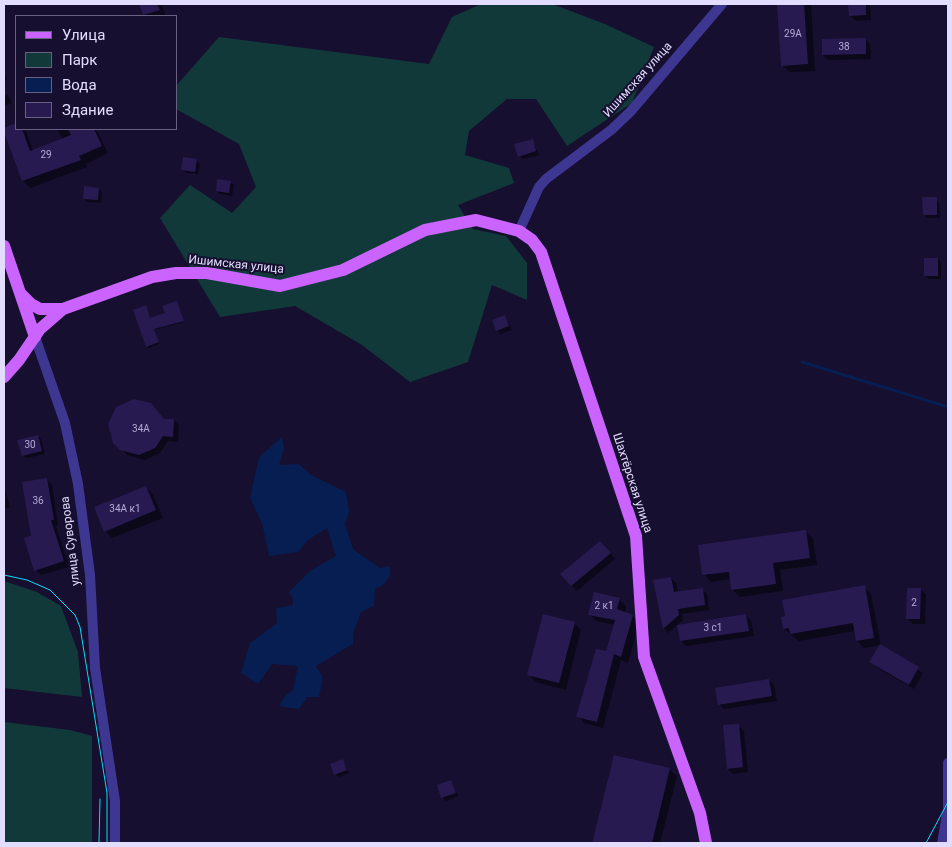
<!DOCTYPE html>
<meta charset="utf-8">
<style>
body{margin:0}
#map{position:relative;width:952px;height:847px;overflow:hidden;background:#160f2f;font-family:Roboto,sans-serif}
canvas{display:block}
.frame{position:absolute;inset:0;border:5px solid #e2ddff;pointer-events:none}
.legend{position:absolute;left:15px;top:15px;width:162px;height:115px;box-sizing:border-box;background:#160f2f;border:1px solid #686182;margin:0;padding:6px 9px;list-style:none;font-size:15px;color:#e2ddff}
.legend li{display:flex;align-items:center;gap:10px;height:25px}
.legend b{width:25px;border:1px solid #686182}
</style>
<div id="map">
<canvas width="952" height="847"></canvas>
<div class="frame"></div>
<ul class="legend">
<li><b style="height:6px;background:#cb64ff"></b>Улица</li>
<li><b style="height:14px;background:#123939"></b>Парк</li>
<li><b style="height:14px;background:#061e51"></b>Вода</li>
<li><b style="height:14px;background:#271a51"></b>Здание</li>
</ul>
</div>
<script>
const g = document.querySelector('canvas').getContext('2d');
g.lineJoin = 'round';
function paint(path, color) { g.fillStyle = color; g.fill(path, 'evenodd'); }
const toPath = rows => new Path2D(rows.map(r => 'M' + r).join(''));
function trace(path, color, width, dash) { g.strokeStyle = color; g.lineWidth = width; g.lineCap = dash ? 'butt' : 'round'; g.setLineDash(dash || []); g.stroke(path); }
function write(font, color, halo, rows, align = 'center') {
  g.font = font + ' Roboto,sans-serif'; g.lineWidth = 4; g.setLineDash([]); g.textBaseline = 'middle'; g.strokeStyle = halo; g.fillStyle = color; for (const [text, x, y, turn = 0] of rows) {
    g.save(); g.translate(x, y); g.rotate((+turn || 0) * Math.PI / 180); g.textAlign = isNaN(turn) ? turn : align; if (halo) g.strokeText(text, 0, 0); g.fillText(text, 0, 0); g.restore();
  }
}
const green = toPath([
 [481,4,552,4,605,24,654,47,632,103,567,146,536,99,507,99,469,131,465,155,509,168,514,183,458,205,473,229,506,236,527,263,527,300,492,285,468,362,410,382,362,345,295,306,220,317,160,218,190,185,232,213,256,187,239,144,176,109,176,86,219,37,429,64,452,17],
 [4,581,37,592,61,606,78,652,82,697,4,688],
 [4,722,70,730,92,736,92,843,4,843]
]);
const water = toPath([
 [282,437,284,448,279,465,299,464,311,475,346,492,349,512,345,524,353,549,380,568,390,566,390,576,382,586,375,588,374,606,361,612,353,634,353,644,316,666,323,678,319,697,307,697,299,709,279,706,285,696,293,690,298,666,272,664,258,684,241,673,250,643,277,623,276,608,293,605,293,598,289,592,310,571,336,556,327,528,308,540,298,552,269,556,262,523,250,498,259,457]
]);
const shadow = toPath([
 [141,4,161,4,166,16,146,16],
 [778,4,811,4,815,71,790,72,782,65],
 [850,4,870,4,871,20,856,21,850,16],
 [865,39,870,44,871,59,829,60,823,55],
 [4,71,7,79,4,80],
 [7,94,12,103,4,106,4,95],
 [16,124,16,129,26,131,33,151,63,140,57,129,96,129,108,153,86,164,87,167,30,188,23,181,4,129],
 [532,140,539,155,523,159,519,156],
 [196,160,200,164,198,174,186,173,183,169],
 [230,182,234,185,232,196,220,194,217,191],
 [99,189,102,192,101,203,87,202,84,199],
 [936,199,939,202,940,218,927,218,924,215],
 [938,259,941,263,941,279,929,279,925,275],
 [178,303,184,322,154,330,159,344,148,348,146,308,150,319,167,313],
 [505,316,512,330,500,334,493,320],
 [134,400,165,420,174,420,179,425,178,442,168,441,160,453,145,460,127,455,110,434,112,416,117,408],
 [38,436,41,439,45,454,26,458,23,455],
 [46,479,52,485,58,525,56,526,69,567,41,575,36,570,32,537],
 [4,485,10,507,4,509],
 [146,487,153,495,163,518,112,538,105,531],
 [806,532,813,539,817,565,780,570,783,591,740,597,732,589,731,579,711,582,704,574],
 [606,547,615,559,577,591,562,574],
 [671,578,676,583,678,593,702,589,707,594,709,610,682,614,683,620,668,633,664,628],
 [864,587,871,594,881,646,923,673,914,689,876,667,871,662,880,645,864,648,857,641,855,631,799,641,784,629],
 [920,589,926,594,925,624,913,624,908,619],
 [619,599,626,606,625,613,632,615,639,622,628,663,621,660,603,728,584,723,578,716,607,653,615,625,596,621,590,614],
 [746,615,751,621,754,636,686,646,681,641],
 [574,623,581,630,566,690,536,682,529,675],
 [769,680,774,685,777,701,724,709,719,704],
 [738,725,744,731,748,772,733,774,728,769,725,726],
 [615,756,669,769,677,776,660,843,594,843],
 [343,761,349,773,339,777,335,774],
 [451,781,458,796,446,801,442,797]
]);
const stream = toPath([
 [802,362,948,407]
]);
const building = toPath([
 [139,4,157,4,160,10,143,15],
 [777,4,804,4,808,64,781,66],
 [848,4,866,4,866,15,849,16],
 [866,38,866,54,822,55,822,39],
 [16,123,16,129,22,129,30,151,71,135,68,129,94,129,102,146,79,156,81,160,22,181,4,132,4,128],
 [533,139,536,151,518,157,514,144],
 [183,157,197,159,195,172,181,170],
 [217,179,231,181,229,193,216,191],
 [84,186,99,188,98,200,83,199],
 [922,197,937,197,937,215,923,215],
 [924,258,938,258,938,276,924,276],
 [177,301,184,321,154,329,159,342,146,347,133,310,146,305,150,318,165,313,162,306],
 [505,315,509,326,496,331,492,320],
 [134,399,151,403,164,419,174,419,173,437,163,436,155,448,139,455,120,450,113,443,108,424,116,407],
 [38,435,42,451,22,456,17,440],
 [47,478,54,520,51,520,64,561,34,571,24,538,31,536,22,482],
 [146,486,156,510,104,532,94,507],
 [806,530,810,558,773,563,776,584,731,590,729,572,702,575,698,545],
 [600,541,611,553,571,586,560,574],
 [671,577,674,592,703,588,705,605,678,609,679,615,663,629,653,580],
 [865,585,874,638,856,641,853,623,790,634,789,628,783,629,781,617,785,616,782,600],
 [907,588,921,588,920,619,906,619],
 [594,592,620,598,617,609,633,615,621,657,614,654,597,722,576,717,596,649,606,651,615,620,588,615],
 [543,614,575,622,559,683,527,675],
 [746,614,749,631,680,641,677,625],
 [880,644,919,667,909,685,869,662],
 [769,679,772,696,718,705,715,688],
 [739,724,743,767,727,769,723,725],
 [614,755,670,768,652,843,592,843],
 [343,759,347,770,334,775,330,764],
 [451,780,456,793,441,798,437,785]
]);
const minor = toPath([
 [519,231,539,187,546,179,611,130,631,111,722,4],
 [35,337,65,423,78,484,90,575,95,668,115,801,115,843],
 [942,843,948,809,948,763]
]);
const major = toPath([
 [4,246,35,337],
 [21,294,31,304,40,309,63,309],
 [4,377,19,360,40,329,63,309,152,277,176,273,207,273,280,286,343,270,425,230,476,220,519,231,532,240,541,252,636,536,644,657,700,813,706,843]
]);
const tram = toPath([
 [4,575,27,580,50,590,75,615,80,627,107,793,107,843],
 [99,843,100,799],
 [926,843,948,802]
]);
const numberNames = [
 ["29А",793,34],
 ["38",844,47],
 ["29",46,155],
 ["34А",141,429],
 ["30",30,445],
 ["36",38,501],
 ["34А к1",125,509],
 ["2",914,603],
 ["2 к1",604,606],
 ["3 с1",713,628]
];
const streetNames = [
 ["Ишимская улица",638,80,-48],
 ["Ишимская улица",236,265,6],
 ["Шахтёрская улица",632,483,72],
 ["улица Суворова",71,541,-97]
];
paint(green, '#123939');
paint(water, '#061e51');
paint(shadow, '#0007');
trace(stream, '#061e51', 3);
paint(building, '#271a51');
trace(minor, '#3e3791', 10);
trace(major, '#cb64ff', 12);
trace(tram, '#09dcff', 1);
write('10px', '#b3acd4', null, numberNames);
write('12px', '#e2ddff', '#160f2f', streetNames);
</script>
